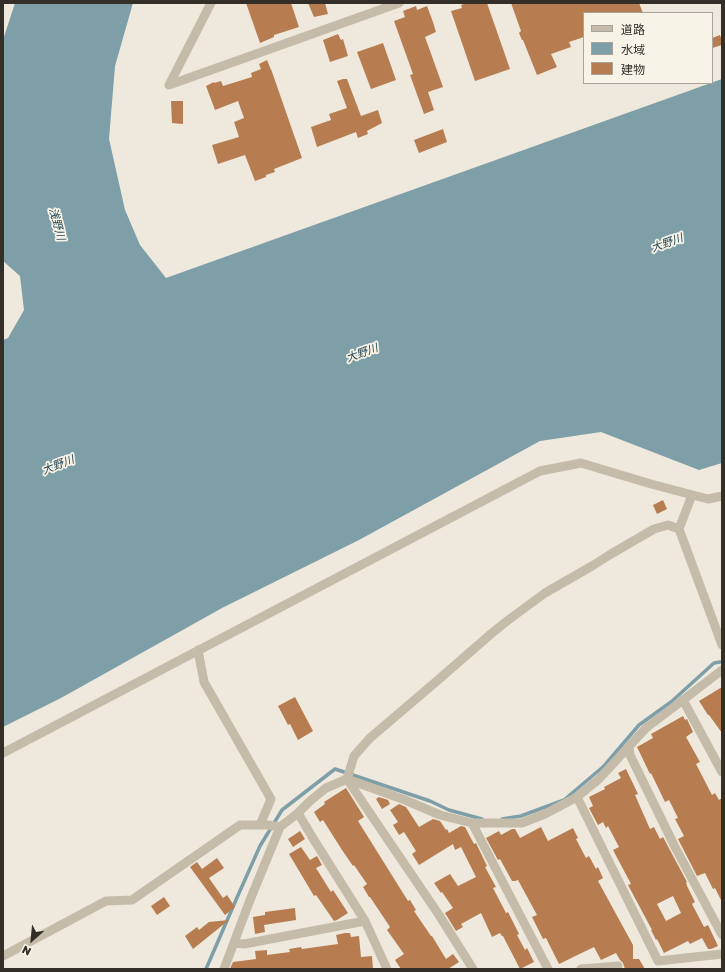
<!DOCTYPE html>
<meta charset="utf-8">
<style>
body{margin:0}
#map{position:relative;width:725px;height:972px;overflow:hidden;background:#eee9dc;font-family:"Golos Text","Noto Sans JP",sans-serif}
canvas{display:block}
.frame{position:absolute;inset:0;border:4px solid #332e28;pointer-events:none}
.legend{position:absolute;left:583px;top:12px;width:130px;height:72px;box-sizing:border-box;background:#f7f3e7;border:1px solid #a9a49b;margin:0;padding:5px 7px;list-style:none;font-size:12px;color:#332e28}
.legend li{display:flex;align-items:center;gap:8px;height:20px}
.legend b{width:20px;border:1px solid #a9a49b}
.north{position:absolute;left:12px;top:920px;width:40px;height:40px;-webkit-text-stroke:3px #f7f3e7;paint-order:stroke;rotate:207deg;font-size:11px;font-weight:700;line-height:16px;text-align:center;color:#332e28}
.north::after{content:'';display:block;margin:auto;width:14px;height:18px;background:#332e28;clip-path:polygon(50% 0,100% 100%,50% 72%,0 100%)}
</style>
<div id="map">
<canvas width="725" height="972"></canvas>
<div class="frame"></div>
<ul class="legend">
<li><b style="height:5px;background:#c5bba9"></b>道路</li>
<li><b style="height:11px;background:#7e9ea8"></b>水域</li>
<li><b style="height:11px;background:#b77d51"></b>建物</li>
</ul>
<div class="north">N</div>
</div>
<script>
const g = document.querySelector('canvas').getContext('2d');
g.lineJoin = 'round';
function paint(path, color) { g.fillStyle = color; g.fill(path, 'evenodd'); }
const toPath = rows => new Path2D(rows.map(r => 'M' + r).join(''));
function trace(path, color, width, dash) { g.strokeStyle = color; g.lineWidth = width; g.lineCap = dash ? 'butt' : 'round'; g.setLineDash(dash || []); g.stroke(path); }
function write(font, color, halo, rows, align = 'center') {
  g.font = font + ' "Golos Text","Noto Sans JP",sans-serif'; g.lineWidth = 3.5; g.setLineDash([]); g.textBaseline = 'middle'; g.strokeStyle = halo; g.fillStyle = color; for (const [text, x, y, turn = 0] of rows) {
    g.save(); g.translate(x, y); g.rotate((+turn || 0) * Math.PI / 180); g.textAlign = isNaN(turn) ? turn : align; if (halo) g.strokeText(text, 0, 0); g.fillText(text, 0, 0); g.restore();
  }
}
const water = toPath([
 [15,3,133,3,115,66,109,139,125,210,140,245,166,278,722,79,722,463,699,470,601,432,540,441,359,540,222,608,61,698,3,727,3,340,8,338,24,310,20,276,3,261,3,40]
]);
const stream = toPath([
 [502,819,521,816,564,800,604,766,639,725,671,702,714,663,720,662],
 [206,969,239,893,260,846,282,810,335,769,430,801,449,810,482,819]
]);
const building = toPath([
 [246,3,291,3,299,27,274,35,274,37,260,43],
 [308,3,325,3,328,14,314,17],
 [467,3,487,3,510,69,475,81,451,11,462,8,461,5],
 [511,3,639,3,643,13,584,13,584,37,569,42,571,47,551,54,557,67,537,75,523,40,522,40,519,33,521,31],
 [416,6,417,10,427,6,433,22,436,32,425,37,443,87,428,92,434,110,424,114,410,75,413,74,394,21,405,17,403,11],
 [338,34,341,40,343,39,348,56,330,62,323,40],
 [720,35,722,41,722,45,712,48,712,38],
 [383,43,396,80,371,89,357,52],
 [267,60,271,70,271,69,302,158,274,169,275,172,266,175,266,177,255,181,245,155,218,164,212,145,239,137,234,122,244,118,238,101,215,110,206,86,214,82,214,83,221,81,223,86,252,77,251,73,261,69,259,64],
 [343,79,347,79,361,116,378,110,382,123,367,131,368,134,358,138,356,132,317,147,311,127,331,120,329,114,347,108,337,81],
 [171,101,183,101,183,124,172,123],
 [443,129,447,142,419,153,414,140],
 [663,500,667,509,657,514,653,505],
 [722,687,722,733,709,715,708,715,699,701],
 [295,697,313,731,298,740,290,724,288,725,278,706],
 [683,716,685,720,687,719,693,732,686,737,700,762,696,764,712,795,715,793,719,800,722,798,722,902,715,888,713,889,705,873,697,876,678,839,684,836,675,819,678,818,669,800,665,802,651,773,650,774,637,747,653,738,651,734],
 [626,769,638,794,635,795,650,829,654,827,660,839,663,837,687,882,686,882,687,886,695,902,692,904,704,927,708,925,718,946,711,949,708,949,702,938,690,944,688,941,664,953,657,939,656,940,651,930,652,930,628,885,631,884,613,850,619,847,608,826,606,828,603,822,598,825,589,808,593,806,589,797,605,789,604,787,621,778,618,773],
 [673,896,681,913,666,921,657,904],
 [346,788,364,817,358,821,408,901,410,900,416,910,414,911,431,936,432,936,446,959,453,954,459,962,448,969,401,969,395,960,404,954,387,930,390,927,370,897,369,897,363,887,367,884,354,865,353,866,342,850,323,820,320,822,314,812,325,804,324,802],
 [379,797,388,800,390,804,382,809,376,799],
 [399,804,406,807,419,827,433,819,440,821,446,830,447,829,449,833,461,826,465,827,474,844,476,843,487,866,485,867,496,887,493,888,506,913,508,912,519,934,517,935,525,950,527,948,534,962,520,969,503,936,502,936,500,933,492,937,481,913,461,924,463,927,456,931,445,913,453,908,442,892,441,893,434,883,450,874,458,886,476,877,461,847,455,850,453,844,419,865,412,854,416,851,404,832,399,835,393,825,398,822,390,810],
 [541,827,548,841,573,828,578,838,576,839,586,858,589,856,596,869,598,867,603,878,598,881,633,945,633,959,639,959,645,969,625,969,623,963,620,960,616,953,601,960,594,947,559,964,546,938,543,939,532,917,537,915,518,880,515,881,512,881,500,859,498,860,486,838,499,831,501,835,512,829,515,829,520,838],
 [300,831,305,839,293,847,288,839],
 [301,847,310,860,317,856,322,865,316,868,331,892,333,890,348,913,337,920,334,921,316,895,314,896,289,854],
 [217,858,224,868,209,878,223,898,227,895,235,907,225,915,190,867,197,862,202,869],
 [164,897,170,906,157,915,151,906],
 [295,908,296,920,264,925,265,932,255,934,253,917,265,915,265,912],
 [229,920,193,949,185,936,197,927,199,930,209,922],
 [345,933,350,933,351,937,359,936,361,957,372,956,373,969,258,969,258,968,248,969,230,969,233,962,256,959,255,951,267,950,267,955,290,952,289,949,301,947,302,949,338,944,336,935]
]);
const minor = toPath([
 [211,3,169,85,399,3],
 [692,495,679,529,722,645],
 [198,650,204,682,271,799,260,825],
 [683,700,722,772],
 [629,746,630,755,675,847,722,935],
 [3,753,540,471,581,463,651,484,708,499,722,496],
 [577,797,658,961,722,954],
 [298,813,314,840,365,921,387,969],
 [472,823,548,969],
 [234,943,244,944,365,921],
 [3,956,106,901,132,900,240,825,268,825,280,827],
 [224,969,250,900,280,827,298,813,310,801,326,788,347,779,405,800,440,815,472,823,522,823,545,814,577,797,599,779,646,728,683,700,722,670],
 [473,969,439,915,382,831,347,779,354,756,370,738,438,680,492,633,507,621,545,593,592,566,611,554,654,529,668,525,679,529],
 [581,969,618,966]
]);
const waterNames = [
 ["浅野川",57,224,75],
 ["大野川",667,243,-20],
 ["大野川",362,353,-20],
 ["大野川",58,465,-21]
];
paint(water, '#7e9ea8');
trace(stream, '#7e9ea8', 3.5);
paint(building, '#b77d51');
trace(minor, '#c5bba9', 9);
write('italic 11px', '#234450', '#f7f3e7', waterNames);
</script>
